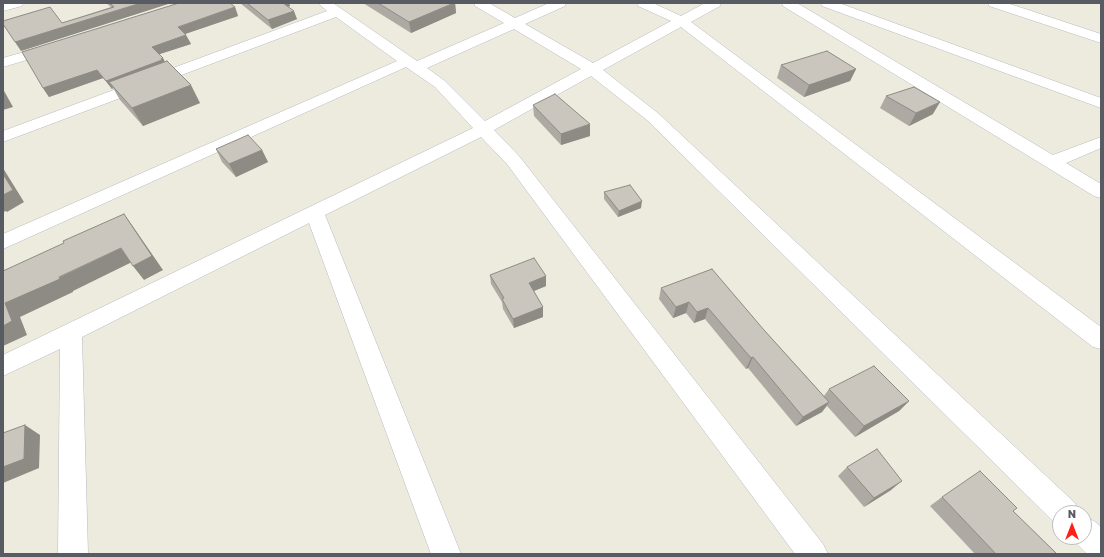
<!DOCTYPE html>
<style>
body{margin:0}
#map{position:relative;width:1104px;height:557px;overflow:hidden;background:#edeade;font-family:"Golos Text",sans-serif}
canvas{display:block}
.frame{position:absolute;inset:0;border:4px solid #585c62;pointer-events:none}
.north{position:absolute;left:1052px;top:505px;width:40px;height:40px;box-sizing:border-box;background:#fff;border:1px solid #bcbec0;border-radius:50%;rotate:0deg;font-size:11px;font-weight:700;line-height:16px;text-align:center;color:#585c62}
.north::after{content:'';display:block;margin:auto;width:14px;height:18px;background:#fc2316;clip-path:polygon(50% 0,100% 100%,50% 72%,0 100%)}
</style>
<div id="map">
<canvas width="1104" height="557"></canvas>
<div class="frame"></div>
<div class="north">N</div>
</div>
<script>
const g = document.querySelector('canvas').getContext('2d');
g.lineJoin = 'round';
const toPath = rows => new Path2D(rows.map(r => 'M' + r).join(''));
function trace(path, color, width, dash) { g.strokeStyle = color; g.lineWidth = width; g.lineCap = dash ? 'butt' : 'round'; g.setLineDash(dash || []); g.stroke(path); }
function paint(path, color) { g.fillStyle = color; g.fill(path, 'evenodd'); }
const minor = toPath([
 [3,3,23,3,22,6,3,11,3,3],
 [318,3,333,3,417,61,504,23,475,6,474,3,489,3,515,18,549,3,566,3,565,6,525,24,593,63,671,21,638,6,637,3,653,3,681,16,705,3,721,3,720,6,691,22,1101,327,1101,349,1093,347,681,27,603,70,659,114,1075,503,1079,513,1060,513,1060,525,1055,523,647,120,591,76,494,130,519,156,823,544,828,554,795,554,507,164,481,137,325,215,461,554,431,554,309,223,82,337,88,554,58,554,60,349,3,376,3,355,473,128,435,87,406,67,3,249,3,234,397,61,336,17,3,142,3,131,327,11,318,3],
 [514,29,581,69,485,121,445,81,427,68,514,29],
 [782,3,797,3,1053,155,1101,137,1101,148,1066,163,1101,184,1101,198,1094,196,783,6,782,3],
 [821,3,839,3,1101,98,1101,108,822,6,821,3],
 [988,3,1007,3,1101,34,1101,43,989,6,988,3],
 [52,44,57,45,59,48,57,51,3,67,3,58,52,44],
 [1084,517,1094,521,1101,527,1101,554,1087,554,1074,541,1072,537,1084,537,1084,517]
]);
const wall = toPath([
 [106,3,171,3,21,51,62,23,111,7],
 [240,3,289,3,290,6,288,7,297,19,272,29],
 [363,3,455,3,456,13,411,33],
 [235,7,238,16,185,34,191,44,159,54,163,58,165,62,200,103,143,126,120,100,113,88,112,89,103,78,49,97,43,88],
 [781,65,856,69,850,81,804,97,777,78],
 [886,96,933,114,909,126,880,108],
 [533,105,590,136,561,145,534,116],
 [216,149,262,150,268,162,236,177,222,162],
 [604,192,641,208,618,217,604,199],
 [490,275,546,276,546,286,534,291,543,307,543,317,514,328,503,309,502,302,491,284],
 [661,288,764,330,824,396,829,389,909,401,899,411,855,437,827,406,822,412,796,426,748,368,746,369,705,319,694,323,686,313,673,318,659,299],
 [847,467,891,490,864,507,838,476],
 [942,497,1013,511,1057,554,975,554,930,506]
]);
const shadedWall = toPath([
 [141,3,171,3,21,51,15,42],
 [280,3,289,3,290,6,282,9],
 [455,3,456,13,411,33,409,22],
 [235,7,238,16,182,35,178,27],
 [294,11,297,19,272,29,268,20],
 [186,35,191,44,157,55,152,47],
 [163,58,167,67,109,82,113,88,112,89,106,81],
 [856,69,850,81,804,97,809,85],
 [97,70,103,78,49,97,43,88],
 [191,85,200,103,143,126,132,108],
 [3,89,13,107,3,110],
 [940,102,933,114,909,126,916,113],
 [590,124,590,136,561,145,561,134],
 [262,150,268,162,236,177,229,164],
 [3,168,24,202,7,212,6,211,3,212],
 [642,201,641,208,618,217,619,211],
 [124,214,134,228,163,270,144,280,133,266],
 [121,248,132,262,73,291,73,292,20,317,27,335,3,346,3,326,5,303],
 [546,276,546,286,529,293,529,283],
 [689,302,686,313,673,318,676,307],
 [543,307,543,317,514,328,513,319],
 [708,308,705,319,694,323,697,312],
 [753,357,748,368,746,369,751,358],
 [909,401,899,411,855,437,864,426],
 [829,402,822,412,796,426,803,417],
 [25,425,40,435,39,468,3,483,3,467],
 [902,481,891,490,864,507,874,498]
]);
const building = toPath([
 [110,3,141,3,15,42,3,24,3,21,50,7,62,23,114,7,110,3],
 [179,3,230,3,235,7,178,27,186,35,152,47,163,58,161,59,162,60,106,81,97,70,43,88,22,52,179,3],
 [247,3,283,3,294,11,268,20,247,3],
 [378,3,454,3,409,22,378,3],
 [827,51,856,69,809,85,781,65,827,51],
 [167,61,191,85,132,108,109,82,167,61],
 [914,87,940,102,916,113,886,96,914,87],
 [555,94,590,124,561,134,533,105,555,94],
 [248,135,262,150,229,164,216,149,248,135],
 [3,174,13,190,3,195,3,174],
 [630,185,642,201,619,211,604,192,630,185],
 [124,214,152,256,133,266,121,248,59,277,60,279,5,303,12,321,3,326,3,271,64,243,63,241,124,214],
 [534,258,546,276,529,283,543,307,513,319,502,299,504,298,490,275,534,258],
 [712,269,764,330,829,402,803,417,753,357,751,358,708,308,697,312,689,302,676,307,661,288,712,269],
 [874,366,909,401,864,426,829,389,874,366],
 [25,425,24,459,3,467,3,433,25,425],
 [877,449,902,481,874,498,847,467,877,449],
 [980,471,1017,508,1013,511,1057,554,996,554,942,497,980,471]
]);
trace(minor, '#b7bac0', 1);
paint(minor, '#fff');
paint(wall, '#aeaaa3');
paint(shadedWall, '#8d8b84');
paint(building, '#cac6bd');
trace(building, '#8d8b84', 1);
</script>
